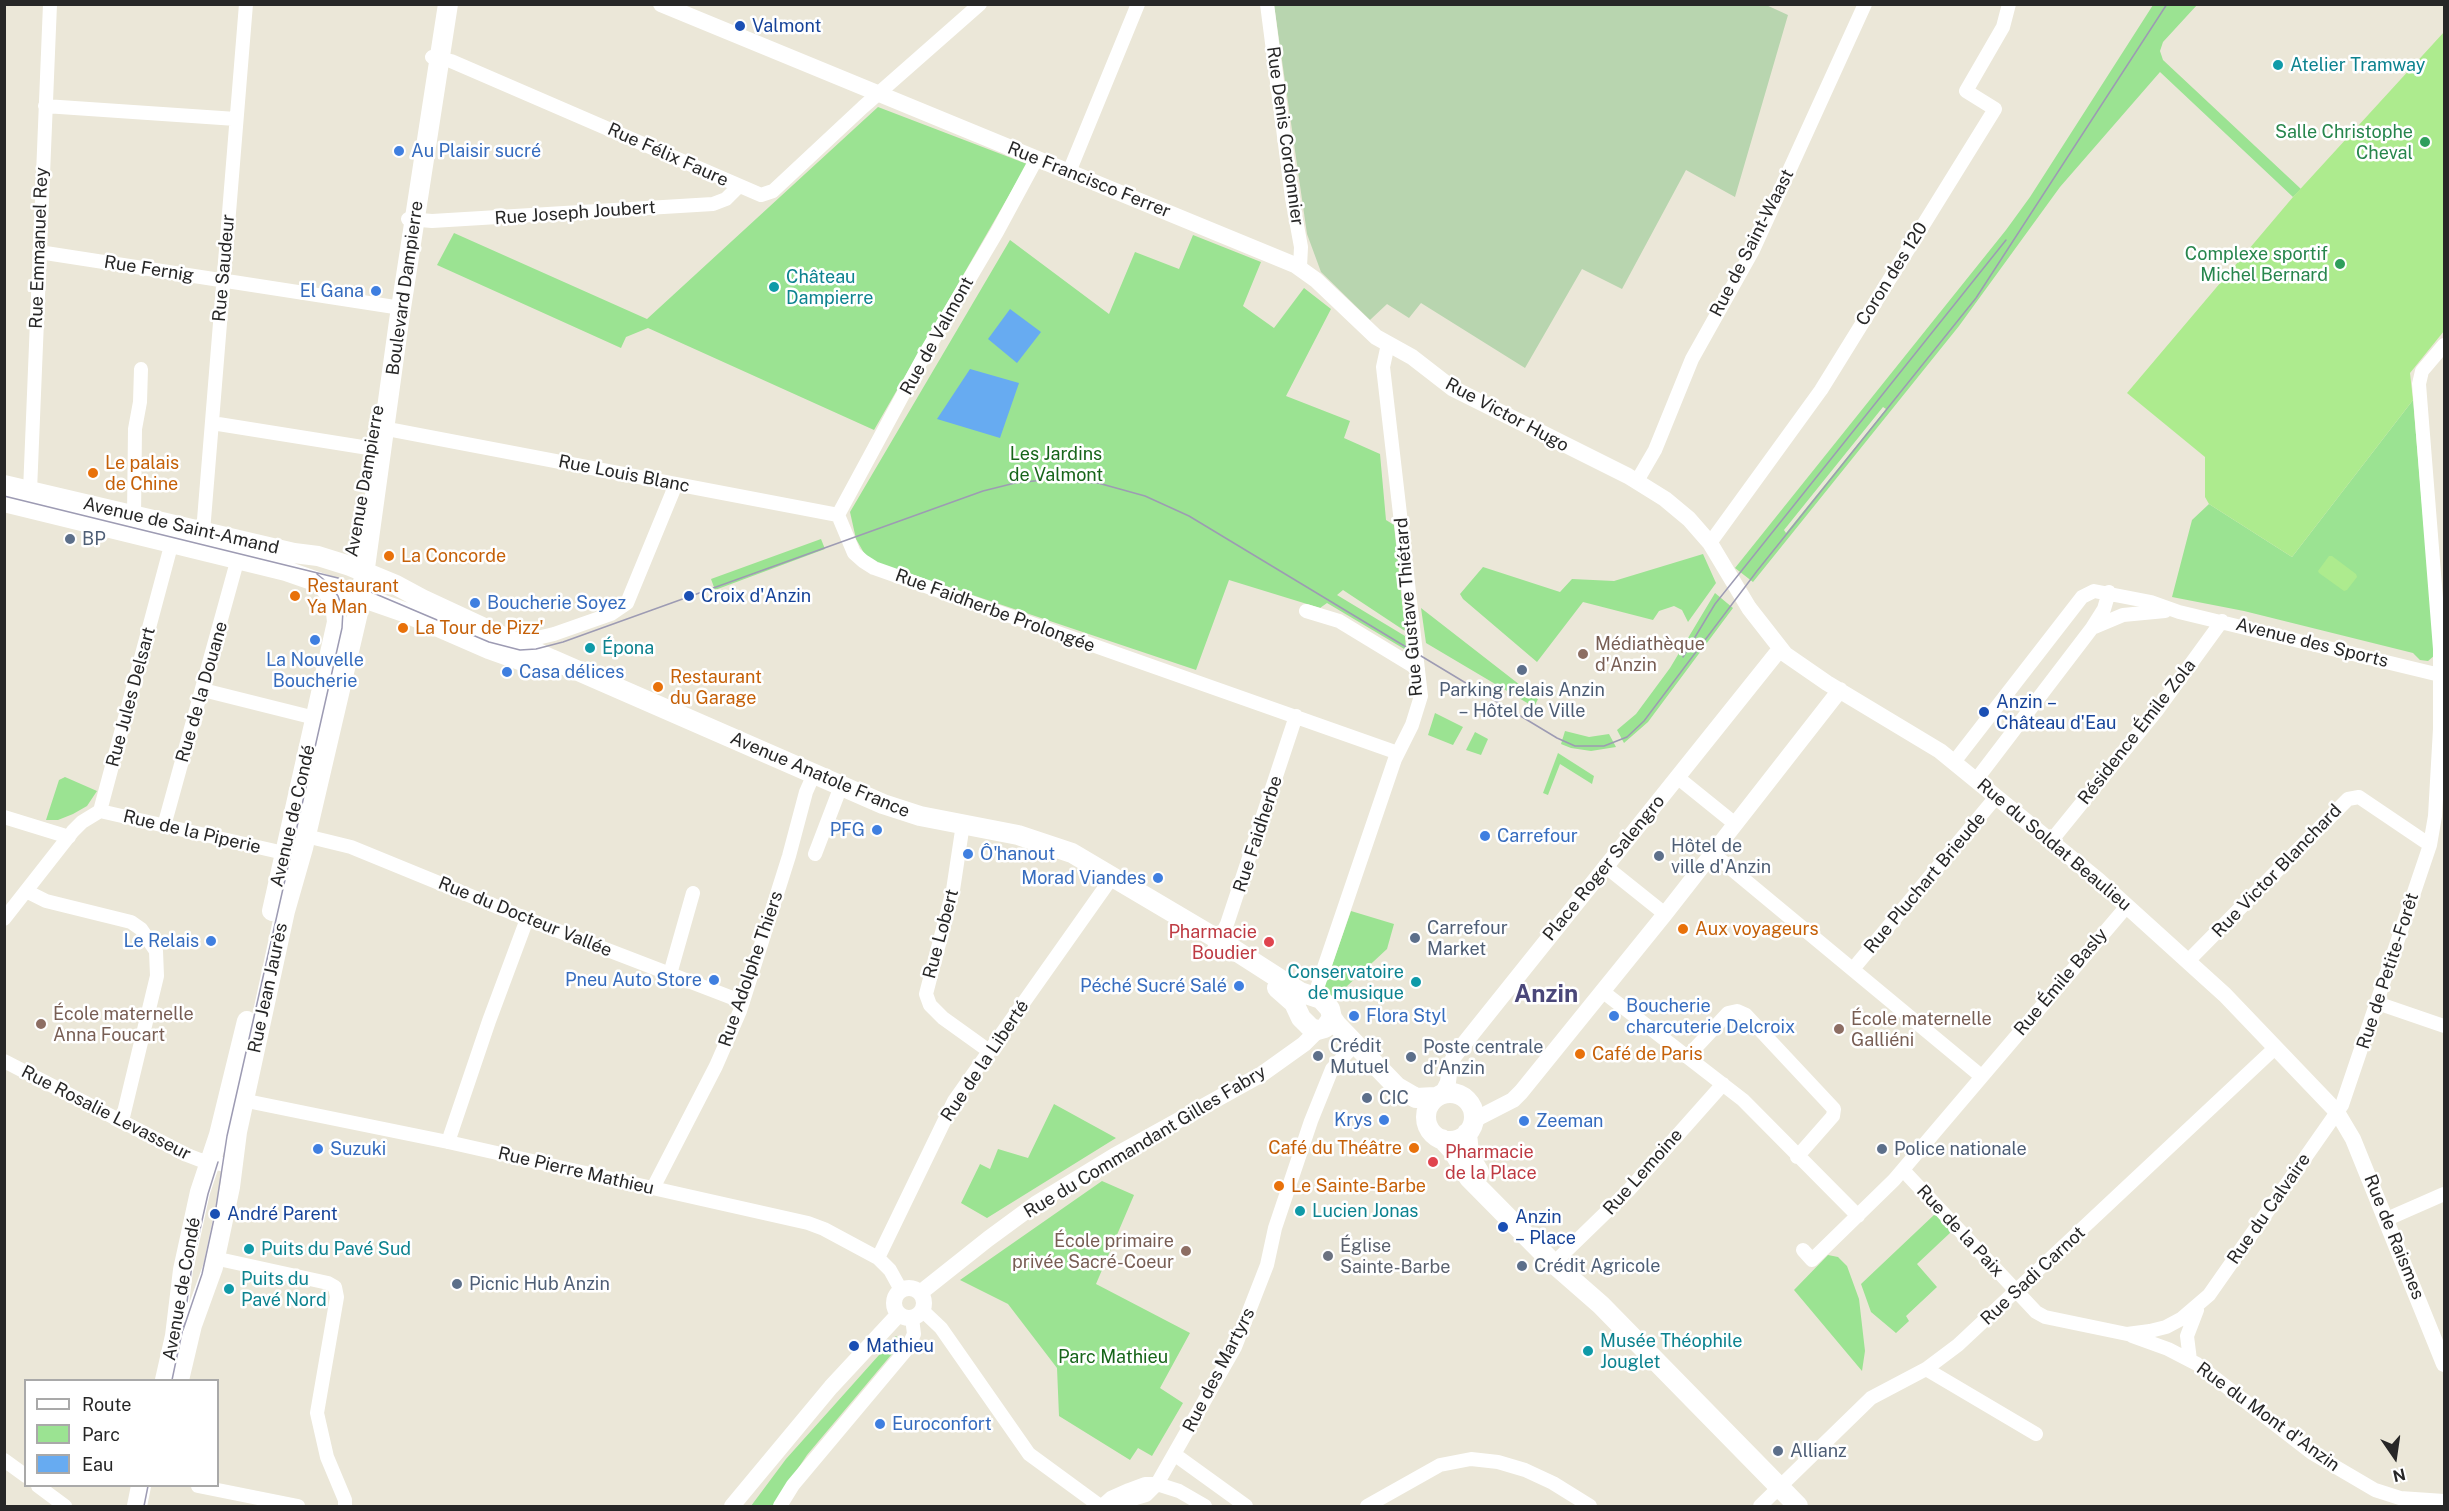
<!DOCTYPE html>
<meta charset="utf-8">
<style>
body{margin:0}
#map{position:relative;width:2449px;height:1511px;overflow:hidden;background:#ebe7d8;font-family:"Public Sans",sans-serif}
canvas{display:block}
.frame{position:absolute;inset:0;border:6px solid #272727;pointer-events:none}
.legend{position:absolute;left:24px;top:1379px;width:195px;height:108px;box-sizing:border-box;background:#fff;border:2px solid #a9a9a9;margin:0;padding:8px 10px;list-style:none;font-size:18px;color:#272727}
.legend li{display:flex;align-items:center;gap:12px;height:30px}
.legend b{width:30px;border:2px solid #a9a9a9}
.north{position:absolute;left:2365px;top:1427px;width:60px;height:60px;-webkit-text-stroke:4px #fff;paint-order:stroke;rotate:167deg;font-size:16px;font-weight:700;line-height:24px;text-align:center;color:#272727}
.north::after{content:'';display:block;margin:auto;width:21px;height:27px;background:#272727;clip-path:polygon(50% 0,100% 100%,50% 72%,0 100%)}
</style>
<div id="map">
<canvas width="2449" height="1511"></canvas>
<div class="frame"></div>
<ul class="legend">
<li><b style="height:8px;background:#fff"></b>Route</li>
<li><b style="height:16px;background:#9be392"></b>Parc</li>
<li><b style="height:16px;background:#67abf1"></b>Eau</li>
</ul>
<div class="north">N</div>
</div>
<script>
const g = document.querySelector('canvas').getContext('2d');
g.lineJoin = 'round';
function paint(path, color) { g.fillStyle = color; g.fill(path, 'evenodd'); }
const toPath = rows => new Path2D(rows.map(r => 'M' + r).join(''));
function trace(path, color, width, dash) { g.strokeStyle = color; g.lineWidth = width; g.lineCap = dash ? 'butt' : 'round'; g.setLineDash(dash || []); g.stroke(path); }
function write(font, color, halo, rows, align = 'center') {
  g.font = font + ' "Public Sans",sans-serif'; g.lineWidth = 5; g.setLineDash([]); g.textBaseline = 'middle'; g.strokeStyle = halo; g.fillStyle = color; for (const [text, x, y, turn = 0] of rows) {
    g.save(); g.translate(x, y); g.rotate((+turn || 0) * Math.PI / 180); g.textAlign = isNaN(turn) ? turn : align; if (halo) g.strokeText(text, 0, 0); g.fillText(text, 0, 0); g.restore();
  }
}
const green = toPath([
 [2153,5,2197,5,2163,42,2160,51,2163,60,2301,189,2293,197,2160,72,2060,187,1959,326,1753,582,1735,568,2006,230,2030,197],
 [1883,407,1886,409,1786,533,1784,530],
 [878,107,1027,164,874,430,648,328,626,337,621,348,437,265,454,233,647,319],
 [1193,235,1261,262,1243,306,1274,328,1304,288,1331,309,1286,396,1350,421,1344,438,1380,454,1386,520,1394,525,1405,631,1343,590,1337,595,1405,636,1406,650,1327,603,1320,608,1229,580,1196,670,868,560,856,539,850,512,1010,240,1109,314,1135,252,1179,269],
 [2413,400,2435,655,2428,661,2420,660,2413,653,2244,611,2172,597,2192,520,2209,504,2292,557],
 [821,539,825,549,715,590,711,579],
 [1703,554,1716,583,1688,622,1682,610,1674,606,1659,611,1653,620,1583,602,1537,662,1463,599,1460,594,1483,567,1560,592,1572,579,1614,581],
 [1715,593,1733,608,1648,722,1624,743,1617,730,1636,714,1670,668],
 [1421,608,1538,699,1534,707,1426,643],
 [1435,713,1463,727,1453,745,1428,735],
 [1565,731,1589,737,1609,734,1616,747,1591,751,1571,748,1561,744],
 [1475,732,1488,739,1481,755,1466,750],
 [1558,753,1594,776,1592,784,1560,764,1548,795,1543,793],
 [65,777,97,791,87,806,73,814,58,820,46,820,59,780],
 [1351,911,1394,924,1387,949,1332,1000,1323,991],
 [1054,1104,1116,1138,987,1218,961,1203,980,1164,990,1169,998,1149,1028,1158],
 [1102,1181,1134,1195,1096,1284,1190,1333,1160,1388,1183,1403,1152,1456,1138,1448,1130,1460,1059,1416,1057,1368,1008,1304,960,1280],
 [1935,1214,1951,1232,1917,1264,1937,1287,1906,1316,1909,1321,1896,1333,1871,1312,1861,1284],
 [1828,1255,1838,1257,1847,1266,1859,1299,1865,1351,1862,1371,1794,1290],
 [896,1336,902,1342,807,1455,773,1506,751,1506,786,1459]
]);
const cemetery = toPath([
 [1764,4,1788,15,1735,197,1686,170,1622,289,1582,269,1525,368,1421,303,1409,318,1387,304,1370,320,1321,272,1307,234,1274,5]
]);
const pitch = toPath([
 [2444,32,2444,331,2410,373,2413,400,2292,557,2209,504,2205,497,2205,457,2127,393,2293,197],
 [2329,556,2332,556,2356,574,2357,577,2347,590,2344,591,2319,573,2318,571]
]);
const water = toPath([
 [1010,309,1041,332,1017,363,988,339],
 [970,369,1019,383,1000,438,937,419]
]);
const minor = toPath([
 [1267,4,1292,198,1301,247,1300,267],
 [432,57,451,61,761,195,773,191,863,107,980,4],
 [45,106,236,119],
 [1069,172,1138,4],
 [408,219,432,221,713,204,726,199,739,186],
 [39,252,401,308],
 [212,423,381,450],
 [377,427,838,515],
 [1637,481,1655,450,1692,359,1753,250,1865,4],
 [30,491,50,4],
 [838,515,854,553,863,561,874,568,1398,753],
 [838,515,925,354,997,232,1037,158],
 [134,516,135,429,140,402,141,369],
 [203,532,246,4],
 [1710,543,1821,390,1995,109,1966,91,2003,27,2009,4],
 [1306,611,1339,621,1418,669],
 [2092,628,2123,615,2165,611],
 [513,639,533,639,554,634,611,614,627,603,676,484],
 [203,690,315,718],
 [1954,762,2082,597,2094,591,2151,602,2179,612,2444,676],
 [1677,777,1734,823],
 [1976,780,2092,628,2104,609,2109,592],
 [100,811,284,853],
 [4,817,69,837],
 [963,824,953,890,926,994,930,1005,943,1018,989,1051],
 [164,826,238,558],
 [306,836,351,847,527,919,743,1002],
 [2051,841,2158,709,2222,621],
 [1711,852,1981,1076],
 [815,854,841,786],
 [1605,866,1665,914],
 [26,891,46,901,131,922,141,929,156,951,157,976,122,1121],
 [4,919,73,831,82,822,100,811,172,542],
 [1214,949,1227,924,1296,716],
 [2188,961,2348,799,2359,797,2430,845],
 [1853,969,1996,797],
 [670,974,693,893],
 [1602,991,1743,1100,1858,1216],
 [1314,997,1395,759,1412,725,1421,696,1383,367,1388,344],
 [2377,1003,2444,1026],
 [1687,1057,1728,1013,1737,1011,1746,1015,1834,1109,1833,1116,1797,1157],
 [4,1061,187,1155,200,1160,232,1166],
 [237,1099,448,1142,808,1223,824,1229,878,1258,890,1270,901,1290],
 [448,1142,489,1021,527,919],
 [1903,1170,2036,1312,2045,1317,2127,1334,2150,1331,2166,1327,2181,1319,2209,1295,2342,1105,2430,845,2435,816,2440,729,2440,649,2419,384,2422,371,2444,345],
 [653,1188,716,1066,740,1011,789,856,806,792,814,774],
 [2387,1219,2444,1194],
 [1803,1250,1812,1260,1894,1180,2127,906],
 [1561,1256,1628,1191,1723,1084],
 [214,1258,328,1283,335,1287,337,1297,317,1413,327,1457,345,1500,345,1506],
 [878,1258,954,1101,1113,876],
 [922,1310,941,1328,1029,1454,1100,1506],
 [2132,1336,2168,1349,2197,1364,2312,1453,2375,1490,2400,1498,2444,1501],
 [2190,1360,2187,1336,2197,1310],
 [1926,1369,2036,1434],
 [1174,1454,1246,1506],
 [4,1460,26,1476],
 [38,1486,65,1506],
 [198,1486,298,1506],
 [780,1506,793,1485,907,1349,914,1334,912,1318],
 [1102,1506,1111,1498,1129,1490,1145,1484,1157,1484,1179,1491,1205,1506],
 [1109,1506,1146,1495,1157,1484,1235,1347,1267,1265,1275,1228,1311,1121,1332,1069,1348,1052],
 [1367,1506,1440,1465,1471,1459,1498,1462,1525,1470,1553,1483,1590,1506],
 [1760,1506,1871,1398,1926,1369,1958,1345,2275,1048]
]);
const tertiary = toPath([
 [661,4,1295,265,1316,280,1376,337,1412,357,1452,388,1628,476,1665,499,1689,519,1710,543,1749,608,1785,654,1827,683,1940,751,2098,880,2225,995,2337,1112,2353,1139,2444,1364],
 [1442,1094,1448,1082,1450,1065,1455,1055,1780,649],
 [1474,1120,1513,1100,1521,1092,1665,914,1840,690],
 '894 1303a15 15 0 1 1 30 0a15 15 0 1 1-30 0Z',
 [920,1293,988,1239,1037,1203,1114,1156,1262,1074,1304,1044,1318,1030],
 [732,1506,831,1387,898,1315]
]);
const secondary = toPath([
 [4,485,294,553,318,556,350,566,396,585,422,599,551,659,883,804,920,816,1018,835,1072,853,1219,940,1300,992,1321,999,1330,1009,1332,1018,1337,1025,1397,1087,1416,1098,1435,1097],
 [4,502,286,571,404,612,489,649,548,670],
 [272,911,337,622,335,603,326,589,318,582],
 [1277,988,1294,1003,1301,1018,1311,1028,1318,1030,1325,1028,1332,1018],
 '1426 1117a24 24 0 1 1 48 0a24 24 0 1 1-48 0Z',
 [1467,1133,1469,1155,1479,1172],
 [1442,1139,1453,1151,1469,1178,1553,1263,1601,1305,1798,1506],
 [165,1380,175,1336,183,1270,200,1192,219,1135,247,1021],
 [179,1380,192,1325,213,1267,230,1187,237,1132,285,911,303,848,360,604,399,321,448,4],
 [137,1506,141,1486]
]);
const tram = toPath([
 [4,496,338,578,489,642,520,650,536,649,563,642,983,491,1015,483,1044,480,1098,483,1145,496,1189,516,1557,738,1575,746,1604,746,1627,737,1644,721,1757,571,1976,298,2167,4],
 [1683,657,1715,604,2006,240],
 [187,1302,192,1265,208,1194,218,1162],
 [183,1330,202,1274,215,1214,227,1136,342,628,343,610,338,596,328,583,317,574],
 [172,1380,184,1323],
 [144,1506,148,1486]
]);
const markers = [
 [740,26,6,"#1a4fb4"],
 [2278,65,6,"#0f9aa8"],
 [2425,142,6,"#2e9e5b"],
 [399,151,6,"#3f7fe0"],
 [2340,264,6,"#2e9e5b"],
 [774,287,6,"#0f9aa8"],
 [376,291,6,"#3f7fe0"],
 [93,473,6,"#e8710a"],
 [70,539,6,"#5c6f8a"],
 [389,556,6,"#e8710a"],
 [295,596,6,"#e8710a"],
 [689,596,6,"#1a4fb4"],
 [475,603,6,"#3f7fe0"],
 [403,628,6,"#e8710a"],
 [315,640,6,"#3f7fe0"],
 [590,648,6,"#0f9aa8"],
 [1583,654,6,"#8d6e63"],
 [1522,670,6,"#5c6f8a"],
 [507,672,6,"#3f7fe0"],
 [658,687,6,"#e8710a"],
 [1984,712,6,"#1a4fb4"],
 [877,830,6,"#3f7fe0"],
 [1485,836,6,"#3f7fe0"],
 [968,854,6,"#3f7fe0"],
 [1659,856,6,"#5c6f8a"],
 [1158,878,6,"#3f7fe0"],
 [1683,929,6,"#e8710a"],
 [1415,938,6,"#5c6f8a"],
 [211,941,6,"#3f7fe0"],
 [1269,942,6,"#e0444e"],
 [714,980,6,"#3f7fe0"],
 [1416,982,6,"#0f9aa8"],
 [1239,986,6,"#3f7fe0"],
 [1354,1016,6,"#3f7fe0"],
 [1614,1016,6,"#3f7fe0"],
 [41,1024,6,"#8d6e63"],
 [1839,1029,6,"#8d6e63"],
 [1580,1054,6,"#e8710a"],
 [1318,1056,6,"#5c6f8a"],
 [1411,1057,6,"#5c6f8a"],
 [1367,1098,6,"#5c6f8a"],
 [1384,1120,6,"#3f7fe0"],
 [1524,1121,6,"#3f7fe0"],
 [1414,1148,6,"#e8710a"],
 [318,1149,6,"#3f7fe0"],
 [1882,1149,6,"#5c6f8a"],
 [1433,1162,6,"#e0444e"],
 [1279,1186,6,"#e8710a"],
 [1300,1211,6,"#0f9aa8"],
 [215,1214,6,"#1a4fb4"],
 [1503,1227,6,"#1a4fb4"],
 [249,1249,6,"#0f9aa8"],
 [1186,1251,6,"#8d6e63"],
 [1328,1256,6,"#6b7280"],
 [1522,1266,6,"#5c6f8a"],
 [457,1284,6,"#5c6f8a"],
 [229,1289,6,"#0f9aa8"],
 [854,1346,6,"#1a4fb4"],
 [1588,1351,6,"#0f9aa8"],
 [880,1424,6,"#3f7fe0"],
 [1778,1451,6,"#5c6f8a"]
];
const transitNames = [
 ["Valmont",752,26],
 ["Croix d'Anzin",701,596],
 ["Anzin –",1996,702],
 ["Château d'Eau",1996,723],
 ["André Parent",227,1214],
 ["Anzin",1515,1217],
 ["– Place",1515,1238],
 ["Mathieu",866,1346]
];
const cultureNames = [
 ["Atelier Tramway",2290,65],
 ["Château",786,277],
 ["Dampierre",786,298],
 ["Épona",602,648],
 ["Conservatoire",1404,972,"right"],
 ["de musique",1404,993,"right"],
 ["Lucien Jonas",1312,1211],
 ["Puits du Pavé Sud",261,1249],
 ["Puits du",241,1279],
 ["Pavé Nord",241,1300],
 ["Musée Théophile",1600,1341],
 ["Jouglet",1600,1362]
];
const leisureNames = [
 ["Salle Christophe",2413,132],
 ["Cheval",2413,153],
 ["Complexe sportif",2328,254],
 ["Michel Bernard",2328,275]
];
const streetNames = [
 ["Rue Denis Cordonnier",1285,136,82],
 ["Rue Félix Faure",668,155,24],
 ["Rue Francisco Ferrer",1089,180,22],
 ["Rue Joseph Joubert",575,213,-4],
 ["Rue de Saint-Waast",1752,243,-63],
 ["Rue Emmanuel Rey",39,248,-88],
 ["Rue Saudeur",224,268,-85],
 ["Rue Fernig",149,269,9],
 ["Coron des 120",1892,274,-58],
 ["Boulevard Dampierre",405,288,-82],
 ["Rue de Valmont",937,336,-61],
 ["Rue Victor Hugo",1507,415,28],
 ["Rue Louis Blanc",624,474,11],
 ["Avenue Dampierre",365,481,-80],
 ["Avenue de Saint-Amand",181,526,13],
 ["Rue Gustave Thiétard",1409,607,-95],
 ["Rue Faidherbe Prolongée",995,611,20],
 ["Avenue des Sports",2312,643,14],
 ["Rue de la Douane",202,692,-74],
 ["Rue Jules Delsart",131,697,-75],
 ["Résidence Émile Zola",2137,732,-52],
 ["Avenue Anatole France",820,775,23],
 ["Avenue de Condé",293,816,-77],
 ["Rue de la Piperie",192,832,13],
 ["Rue Faidherbe",1258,834,-72],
 ["Rue du Soldat Beaulieu",2054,845,40],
 ["Place Roger Salengro",1604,868,-51],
 ["Rue Victor Blanchard",2277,871,-46],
 ["Rue Pluchart Brieude",1925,883,-50],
 ["Rue du Docteur Vallée",525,917,22],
 ["Rue Lobert",941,934,-75],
 ["Rue Adolphe Thiers",751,969,-71],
 ["Rue de Petite-Forêt",2388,971,-72],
 ["Rue Émile Basly",2061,982,-50],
 ["Rue Jean Jaurès",268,988,-78],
 ["Rue de la Liberté",985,1061,-56],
 ["Rue Rosalie Levasseur",106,1113,27],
 ["Rue du Commandant Gilles Fabry",1145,1142,-31],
 ["Rue Pierre Mathieu",576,1171,13],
 ["Rue Lemoine",1643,1172,-48],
 ["Rue du Calvaire",2269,1209,-55],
 ["Rue de la Paix",1960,1231,47],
 ["Rue de Raismes",2394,1237,68],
 ["Rue Sadi Carnot",2033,1276,-43],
 ["Avenue de Condé",182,1289,-80],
 ["Rue des Martyrs",1219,1370,-63],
 ["Rue du Mont d'Anzin",2268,1417,36]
];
const shopNames = [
 ["Au Plaisir sucré",411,151],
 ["El Gana",364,291,"right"],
 ["Boucherie Soyez",487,603],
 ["La Nouvelle",315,660,"center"],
 ["Boucherie",315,681,"center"],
 ["Casa délices",519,672],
 ["PFG",865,830,"right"],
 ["Carrefour",1497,836],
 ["Ô'hanout",980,854],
 ["Morad Viandes",1146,878,"right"],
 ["Le Relais",199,941,"right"],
 ["Pneu Auto Store",702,980,"right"],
 ["Péché Sucré Salé",1227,986,"right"],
 ["Boucherie",1626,1006],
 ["charcuterie Delcroix",1626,1027],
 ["Flora Styl",1366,1016],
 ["Krys",1372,1120,"right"],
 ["Zeeman",1536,1121],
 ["Suzuki",330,1149],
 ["Euroconfort",892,1424]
];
const parkNames = [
 ["Les Jardins",1056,454],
 ["de Valmont",1056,475],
 ["Parc Mathieu",1113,1357]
];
const foodNames = [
 ["Le palais",105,463],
 ["de Chine",105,484],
 ["La Concorde",401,556],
 ["Restaurant",307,586],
 ["Ya Man",307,607],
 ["La Tour de Pizz'",415,628],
 ["Restaurant",670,677],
 ["du Garage",670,698],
 ["Aux voyageurs",1695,929],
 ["Café de Paris",1592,1054],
 ["Café du Théâtre",1402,1148,"right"],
 ["Le Sainte-Barbe",1291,1186]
];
const serviceNames = [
 ["BP",82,539],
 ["Parking relais Anzin",1522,690,"center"],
 ["– Hôtel de Ville",1522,711,"center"],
 ["Hôtel de",1671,846],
 ["ville d'Anzin",1671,867],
 ["Carrefour",1427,928],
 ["Market",1427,949],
 ["Crédit",1330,1046],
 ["Mutuel",1330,1067],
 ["Poste centrale",1423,1047],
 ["d'Anzin",1423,1068],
 ["CIC",1379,1098],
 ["Police nationale",1894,1149],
 ["Crédit Agricole",1534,1266],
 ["Picnic Hub Anzin",469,1284],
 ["Allianz",1790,1451]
];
const educationNames = [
 ["Médiathèque",1595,644],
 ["d'Anzin",1595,665],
 ["École maternelle",53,1014],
 ["Anna Foucart",53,1035],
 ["École maternelle",1851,1019],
 ["Galliéni",1851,1040],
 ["École primaire",1174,1241,"right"],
 ["privée Sacré-Coeur",1174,1262,"right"]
];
const healthNames = [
 ["Pharmacie",1257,932],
 ["Boudier",1257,953],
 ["Pharmacie",1445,1152,"left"],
 ["de la Place",1445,1173,"left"]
];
const worshipNames = [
 ["Église",1340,1246],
 ["Sainte-Barbe",1340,1267]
];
const districtNames = [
 ["Anzin",1546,995]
];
paint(green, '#9be392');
paint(cemetery, '#b8d5af');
paint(pitch, '#adeb8e');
paint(water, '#67abf1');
trace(minor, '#fff', 14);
trace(tertiary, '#fff', 16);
trace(secondary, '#fff', 20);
trace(tram, '#9d9bb3', 1.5);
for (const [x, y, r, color] of markers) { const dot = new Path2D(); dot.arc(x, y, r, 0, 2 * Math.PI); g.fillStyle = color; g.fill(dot); trace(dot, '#fff', 2); }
write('18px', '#164399', '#fff', transitNames, 'left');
write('18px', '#0d838f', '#fff', cultureNames, 'left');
write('18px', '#27864d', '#fff', leisureNames, 'right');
write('18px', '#272727', '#fff', streetNames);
write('18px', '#366cbe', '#fff', shopNames, 'left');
write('18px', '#17651a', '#fff', parkNames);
write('18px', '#c56008', '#fff', foodNames, 'left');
write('18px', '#4e5e75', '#fff', serviceNames, 'left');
write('18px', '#785e54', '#fff', educationNames, 'left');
write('18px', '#be3a42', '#fff', healthNames, 'right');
write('18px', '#5b616d', '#fff', worshipNames, 'left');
write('bold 24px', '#4a4779', '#fff', districtNames);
</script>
